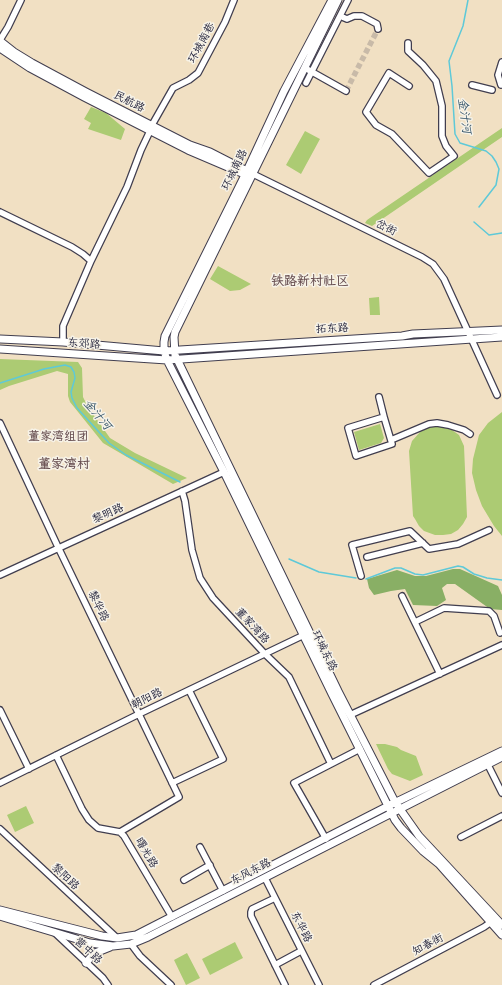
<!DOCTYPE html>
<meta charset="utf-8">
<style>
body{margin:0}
canvas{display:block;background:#f1e0c3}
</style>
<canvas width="502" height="985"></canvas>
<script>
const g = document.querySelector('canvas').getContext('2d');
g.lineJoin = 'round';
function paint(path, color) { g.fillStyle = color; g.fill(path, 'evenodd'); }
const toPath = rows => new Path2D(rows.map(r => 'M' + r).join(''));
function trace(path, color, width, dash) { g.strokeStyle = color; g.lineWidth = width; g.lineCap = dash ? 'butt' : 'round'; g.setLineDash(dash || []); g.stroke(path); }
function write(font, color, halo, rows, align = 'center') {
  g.font = font + ' "Balsamiq Sans","LXGW WenKai TC",sans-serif'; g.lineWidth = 3; g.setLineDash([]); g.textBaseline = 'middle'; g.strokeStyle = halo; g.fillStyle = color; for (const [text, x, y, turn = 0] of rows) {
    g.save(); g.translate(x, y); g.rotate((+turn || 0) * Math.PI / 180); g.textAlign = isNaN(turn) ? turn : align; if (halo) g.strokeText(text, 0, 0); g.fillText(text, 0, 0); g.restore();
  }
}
const green = toPath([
 [91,107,106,113,125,129,121,140,88,129,91,123,84,119],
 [502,128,502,137,372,226,365,223,367,220],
 [305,131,320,139,301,174,286,165],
 [218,266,251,284,240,290,230,291,210,279],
 [379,297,380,315,370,315,369,298],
 [0,359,78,362,82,368,83,397,88,407,110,438,135,453,187,478,173,484,103,443,70,402,68,396,68,374,57,371,9,386,0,390],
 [502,412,502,536,494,526,482,506,476,490,472,473,473,459,479,435,488,423],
 [380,424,384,438,381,443,359,450,354,432],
 [437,426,452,430,459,435,464,446,467,517,463,524,458,530,451,534,443,535,435,535,424,531,419,526,415,519,413,516,409,451,412,441,420,432,426,428],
 [376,744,385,744,397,747,401,750,416,756,423,775,410,781,392,774,388,769],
 [26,806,34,823,15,832,7,815],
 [235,942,243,958,210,975,202,959],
 [187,953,200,978,186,985,174,960]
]);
const forest = toPath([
 [453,569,460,569,498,586,502,595,502,610,490,609,455,584,447,584,442,588,446,600,437,606,413,605,405,589,391,591,374,595,369,588,367,579,397,570,415,576,426,576]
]);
const stream = toPath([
 [468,0,463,26,449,61,452,86,455,134,460,143,486,151,492,156,496,162,499,169,496,185,479,207],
 [474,222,489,235,502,233],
 [0,383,44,369,65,365,71,367,74,372,75,378,71,392,72,398,77,408,109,443,126,455,180,482],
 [289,559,319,572,356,578],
 [366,579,395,568,401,568,415,574,423,575,458,566,463,567,474,574,487,578,502,580]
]);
const minorTunnel = toPath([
 [346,91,378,29]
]);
const minor = toPath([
 [340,16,347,19,354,16,362,16,377,24,378,29],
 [0,40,8,27,21,0],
 [408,43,408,51,423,65,436,81,442,106,442,136,446,146,454,156,429,173,392,134,376,125,366,112,389,73,409,86],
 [305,68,346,91],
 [306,83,348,0],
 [472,85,492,90],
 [501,85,498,75,502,62],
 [152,125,173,88,189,80,198,73,225,22,234,0],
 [253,174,422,257,433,264,444,279,497,395],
 [0,212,72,247,83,254,91,261,63,326,63,342],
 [91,261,127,187,141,150,150,131],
 [379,397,384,417],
 [384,417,392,444,356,456,348,428,384,417],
 [0,423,58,547,179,797,120,832],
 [391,440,429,424,437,423,448,425,464,430,470,434],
 [182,491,185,501,192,550,200,578,213,598,265,654,289,677,331,764],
 [367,557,423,543],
 [0,575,224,472],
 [361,576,352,545,410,531,429,549,458,544,489,530],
 [402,596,440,674],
 [415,622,444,608,489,611,494,616,500,633],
 [0,710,29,769],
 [350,715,502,645],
 [56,755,82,809,89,820,98,828,120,832,124,836,172,917],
 [488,765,502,793],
 [0,783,139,714,304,635],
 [172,783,223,759,189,690],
 [0,829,117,938],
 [461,837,502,816],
 [326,839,294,783,360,749],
 [200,847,223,891],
 [265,878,319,985],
 [184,880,210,865],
 [275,898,252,909,251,912,251,916,285,985],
 [54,932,103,978,108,985],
 [131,944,140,956,171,985],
 [275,965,301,951],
 [374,985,484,927,491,922]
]);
const major = toPath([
 [332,0,284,91,245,175,165,336,164,342,164,351,167,360,224,472,332,694,395,820,401,828,423,851,439,864,502,935],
 [338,0,175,332,174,337,175,355,338,691,395,802,419,836,502,925],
 [0,41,14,52,32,63,86,92,190,145,210,152,251,173],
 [0,48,30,68,84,97,188,150,249,176],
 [0,339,63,342,164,351,402,336,413,334,502,330],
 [0,349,167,360,502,337],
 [0,910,102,936,117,938,136,935,388,806,502,751],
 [0,916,90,943,113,946,131,944,148,937,502,757],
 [86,963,90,958,95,953,110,947]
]);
const streetNames = [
 ["环城南巷",202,43,-62],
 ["民航路",129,102,27],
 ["环城南路",235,170,-64],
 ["岔街",386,228,26],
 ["拓东路",332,329,-3],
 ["东郊路",84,344,4],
 ["黎明路",108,514,-24],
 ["黎华路",98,606,64],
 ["董家湾路",252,626,47],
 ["环城东路",324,651,64],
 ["朝阳路",147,699,-26],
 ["曙光路",146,853,59],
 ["东风东路",251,872,-27],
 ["黎阳路",65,877,43],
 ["东华路",301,927,63],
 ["知春街",428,945,-28],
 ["营中路",88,951,43]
];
const waterNames = [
 ["金汁河",464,116,82],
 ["金汁河",97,415,50]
];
const neighbourhoodNames = [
 ["董家湾组团",58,437]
];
const quarterNames = [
 ["铁路新村社区",310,282],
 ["董家湾村",64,465]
];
paint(green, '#accb73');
paint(forest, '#89af65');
trace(stream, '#5ec9d8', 1.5);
trace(minorTunnel, '#c8baa8', 5.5, [5.5, 3]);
trace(minor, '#413e4f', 8);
trace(major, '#413e4f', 9);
trace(minor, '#fff', 5.5);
trace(major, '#fff', 7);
write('11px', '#22223b', '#f7f3e8', streetNames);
write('italic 12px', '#34546a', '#f7f3e8', waterNames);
write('bold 12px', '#6a5153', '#f7f3e8', neighbourhoodNames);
write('bold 13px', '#6a5153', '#f7f3e8', quarterNames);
</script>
